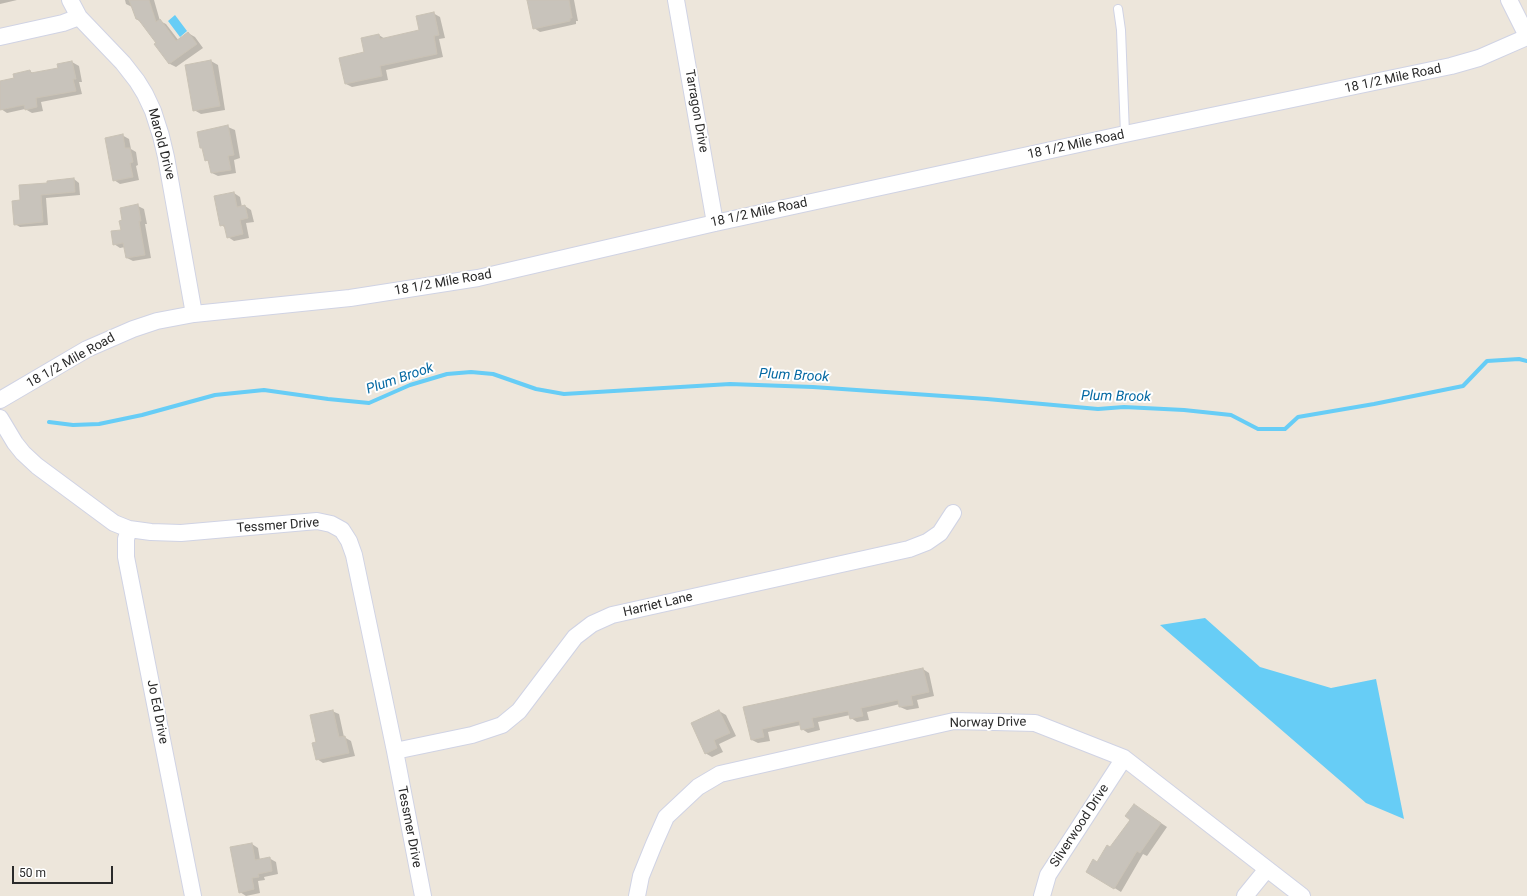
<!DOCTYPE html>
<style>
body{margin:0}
#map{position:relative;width:1527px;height:896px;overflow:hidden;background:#ede6db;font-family:Roboto,sans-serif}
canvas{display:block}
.scale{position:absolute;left:12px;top:866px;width:101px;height:18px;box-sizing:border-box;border:2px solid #2a2a2a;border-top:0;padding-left:5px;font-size:12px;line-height:14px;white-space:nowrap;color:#2a2a2a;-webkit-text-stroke:3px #fff;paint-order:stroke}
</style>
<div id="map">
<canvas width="1527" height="896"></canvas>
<div class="scale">50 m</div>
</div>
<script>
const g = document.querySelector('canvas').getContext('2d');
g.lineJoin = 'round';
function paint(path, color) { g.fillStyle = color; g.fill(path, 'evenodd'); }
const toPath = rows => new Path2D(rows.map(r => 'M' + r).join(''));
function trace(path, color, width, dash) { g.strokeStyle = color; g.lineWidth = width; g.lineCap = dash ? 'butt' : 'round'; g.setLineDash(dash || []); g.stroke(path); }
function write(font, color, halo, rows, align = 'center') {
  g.font = font + ' Roboto,sans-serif'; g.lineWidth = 4; g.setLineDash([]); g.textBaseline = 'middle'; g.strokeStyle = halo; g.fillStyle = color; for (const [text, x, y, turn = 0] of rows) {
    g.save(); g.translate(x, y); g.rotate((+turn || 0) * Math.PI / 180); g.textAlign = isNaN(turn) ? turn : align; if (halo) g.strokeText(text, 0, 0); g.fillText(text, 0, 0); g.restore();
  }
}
const water = toPath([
 [175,15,187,31,180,37,168,21],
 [1205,618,1260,667,1331,688,1376,679,1404,819,1366,803,1160,625]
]);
const shadow = toPath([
 [0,0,17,0,0,4],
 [125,0,154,0,160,21,166,24,179,41,188,33,195,37,203,48,176,67,170,64,156,44,157,43,141,22,136,19,132,7,126,4],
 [528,0,574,0,578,21,576,21,576,24,540,32,534,28],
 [433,13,440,17,445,38,439,39,443,57,386,70,388,80,352,87,346,84,379,35,385,39,420,31],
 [211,61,218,65,225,110,201,114,194,110],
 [72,62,79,66,82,82,79,82,82,94,41,102,43,111,32,113,25,109,7,113,1,109,0,82,16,79,30,71,34,74,59,69,58,65],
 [228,127,235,130,240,158,234,160,236,173,218,176,212,173,210,162,206,160,198,132],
 [122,135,129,139,131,149,136,152,138,165,136,166,139,180,120,184,114,180],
 [74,179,79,183,80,195,46,198,48,225,20,227,15,224,21,201,48,184],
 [234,193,240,197,242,207,245,206,251,210,254,222,246,223,249,238,234,241,228,237,226,228,221,225],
 [138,206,144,209,147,224,145,224,151,258,133,261,127,258,125,247,120,248,114,244,122,230,123,221],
 [923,669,929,673,934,696,917,700,919,708,907,710,900,707,900,704,867,712,869,720,857,722,851,718,850,715,818,722,820,730,808,733,802,729,801,725,768,732,770,741,758,743,752,740,745,708],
 [332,711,339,714,344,737,351,741,355,756,323,763,317,759,317,743],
 [719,711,726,715,736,736,719,744,723,752,712,757,705,753],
 [1140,809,1167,827,1147,856,1143,854,1121,892,1087,871,1098,863,1111,848,1131,819],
 [252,844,258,848,260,860,269,858,276,862,278,874,264,877,265,880,258,881,260,893,246,896,240,892]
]);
const stream = toPath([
 [49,422,73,425,99,424,142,415,215,395,264,390,328,399,369,403,410,385,447,374,471,372,493,374,536,389,564,394,730,384,813,387,987,399,1098,409,1124,407,1184,410,1231,415,1258,429,1285,429,1298,417,1374,404,1463,386,1487,361,1519,359,1527,361]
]);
const building = toPath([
 [129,0,149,0,156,22,160,19,176,41,188,32,197,44,169,64,154,44,156,43,138,19,136,19,129,0],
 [527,0,569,0,572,18,570,18,570,21,533,29,527,0],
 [434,12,439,35,434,36,437,54,380,66,382,76,345,84,339,58,364,52,361,38,379,34,380,39,419,30,416,16,434,12],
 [211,60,220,106,193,111,185,65,211,60],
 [72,61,76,79,73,79,76,91,36,98,37,107,25,110,24,105,0,110,0,81,14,78,13,74,30,70,31,73,58,68,57,64,72,61],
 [228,125,234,155,228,156,231,170,211,173,208,160,205,161,202,148,200,148,197,132,228,125],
 [123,134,125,148,130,148,133,162,130,163,133,177,113,181,105,138,123,134],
 [74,178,75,192,41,195,43,222,14,225,12,201,20,200,19,185,47,183,47,181,74,178],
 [234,192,237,207,245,205,248,218,240,220,243,234,227,238,224,225,220,226,214,196,234,192],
 [138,204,141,221,139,221,145,255,126,258,123,243,113,245,111,231,121,230,119,221,122,220,120,208,138,204],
 [923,668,929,692,911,696,913,705,899,707,898,700,861,708,863,716,850,719,848,711,812,718,814,727,801,730,799,721,762,729,764,737,751,740,743,707,923,668],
 [333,710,339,737,345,736,349,753,316,760,312,743,316,742,310,715,333,710],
 [719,710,730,733,714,740,717,748,705,754,691,723,719,710],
 [1134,804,1161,823,1140,853,1137,851,1114,889,1086,872,1093,859,1097,862,1107,845,1110,847,1130,820,1125,816,1134,804],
 [252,843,255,860,270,857,272,871,258,874,259,877,252,878,254,889,239,893,230,847,252,843]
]);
const service = toPath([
 [1118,9,1121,30,1125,134]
]);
const minor = toPath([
 [70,0,79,17,123,63,137,81,145,94,153,111,161,136,166,157,194,314],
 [676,0,715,223],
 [1509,0,1527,36],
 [0,37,63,23,79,17],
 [0,400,87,349,133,329,157,321,194,314,350,298,478,278,715,223,1125,134,1451,66,1479,58,1527,37],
 [0,418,15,443,23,453,37,466,114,523,129,529,151,532,181,533,317,521,331,524,342,530,349,541,354,555,395,751,423,896],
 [129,529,126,539,126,557,193,896],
 [395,751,472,735,502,725,519,711,575,637,592,624,612,615,909,549,927,542,940,533,953,513],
 [637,896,641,876,654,844,666,817,698,787,720,774,954,721,1035,723,1124,758,1302,896],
 [1042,896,1048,875,1124,758],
 [1245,896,1267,869]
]);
const streetNames = [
 ["18 1/2 Mile Road",1393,79,-12],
 ["Tarragon Drive",696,111,80],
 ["Marold Drive",161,144,75],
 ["18 1/2 Mile Road",1076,145,-12],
 ["18 1/2 Mile Road",759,213,-12],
 ["18 1/2 Mile Road",443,283,-10],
 ["18 1/2 Mile Road",71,361,-29],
 ["Tessmer Drive",278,526,-4],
 ["Harriet Lane",658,605,-13],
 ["Jo Ed Drive",157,712,79],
 ["Norway Drive",988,723,-1],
 ["Silverwood Drive",1080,826,-57],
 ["Tessmer Drive",409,827,79]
];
const waterNames = [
 ["Plum Brook",794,376,3],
 ["Plum Brook",400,379,-19],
 ["Plum Brook",1116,397,1]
];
paint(water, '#67cdf6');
paint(shadow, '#0003');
trace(stream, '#67cdf6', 4);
paint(building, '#c8c3bb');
trace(building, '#c9c2b5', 1);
trace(service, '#d0d3e4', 10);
trace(minor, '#d0d3e4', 18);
trace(service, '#fff', 8);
trace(minor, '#fff', 16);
write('13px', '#2a2a2a', '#fff', streetNames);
write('italic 14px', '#0569a3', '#fff', waterNames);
</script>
